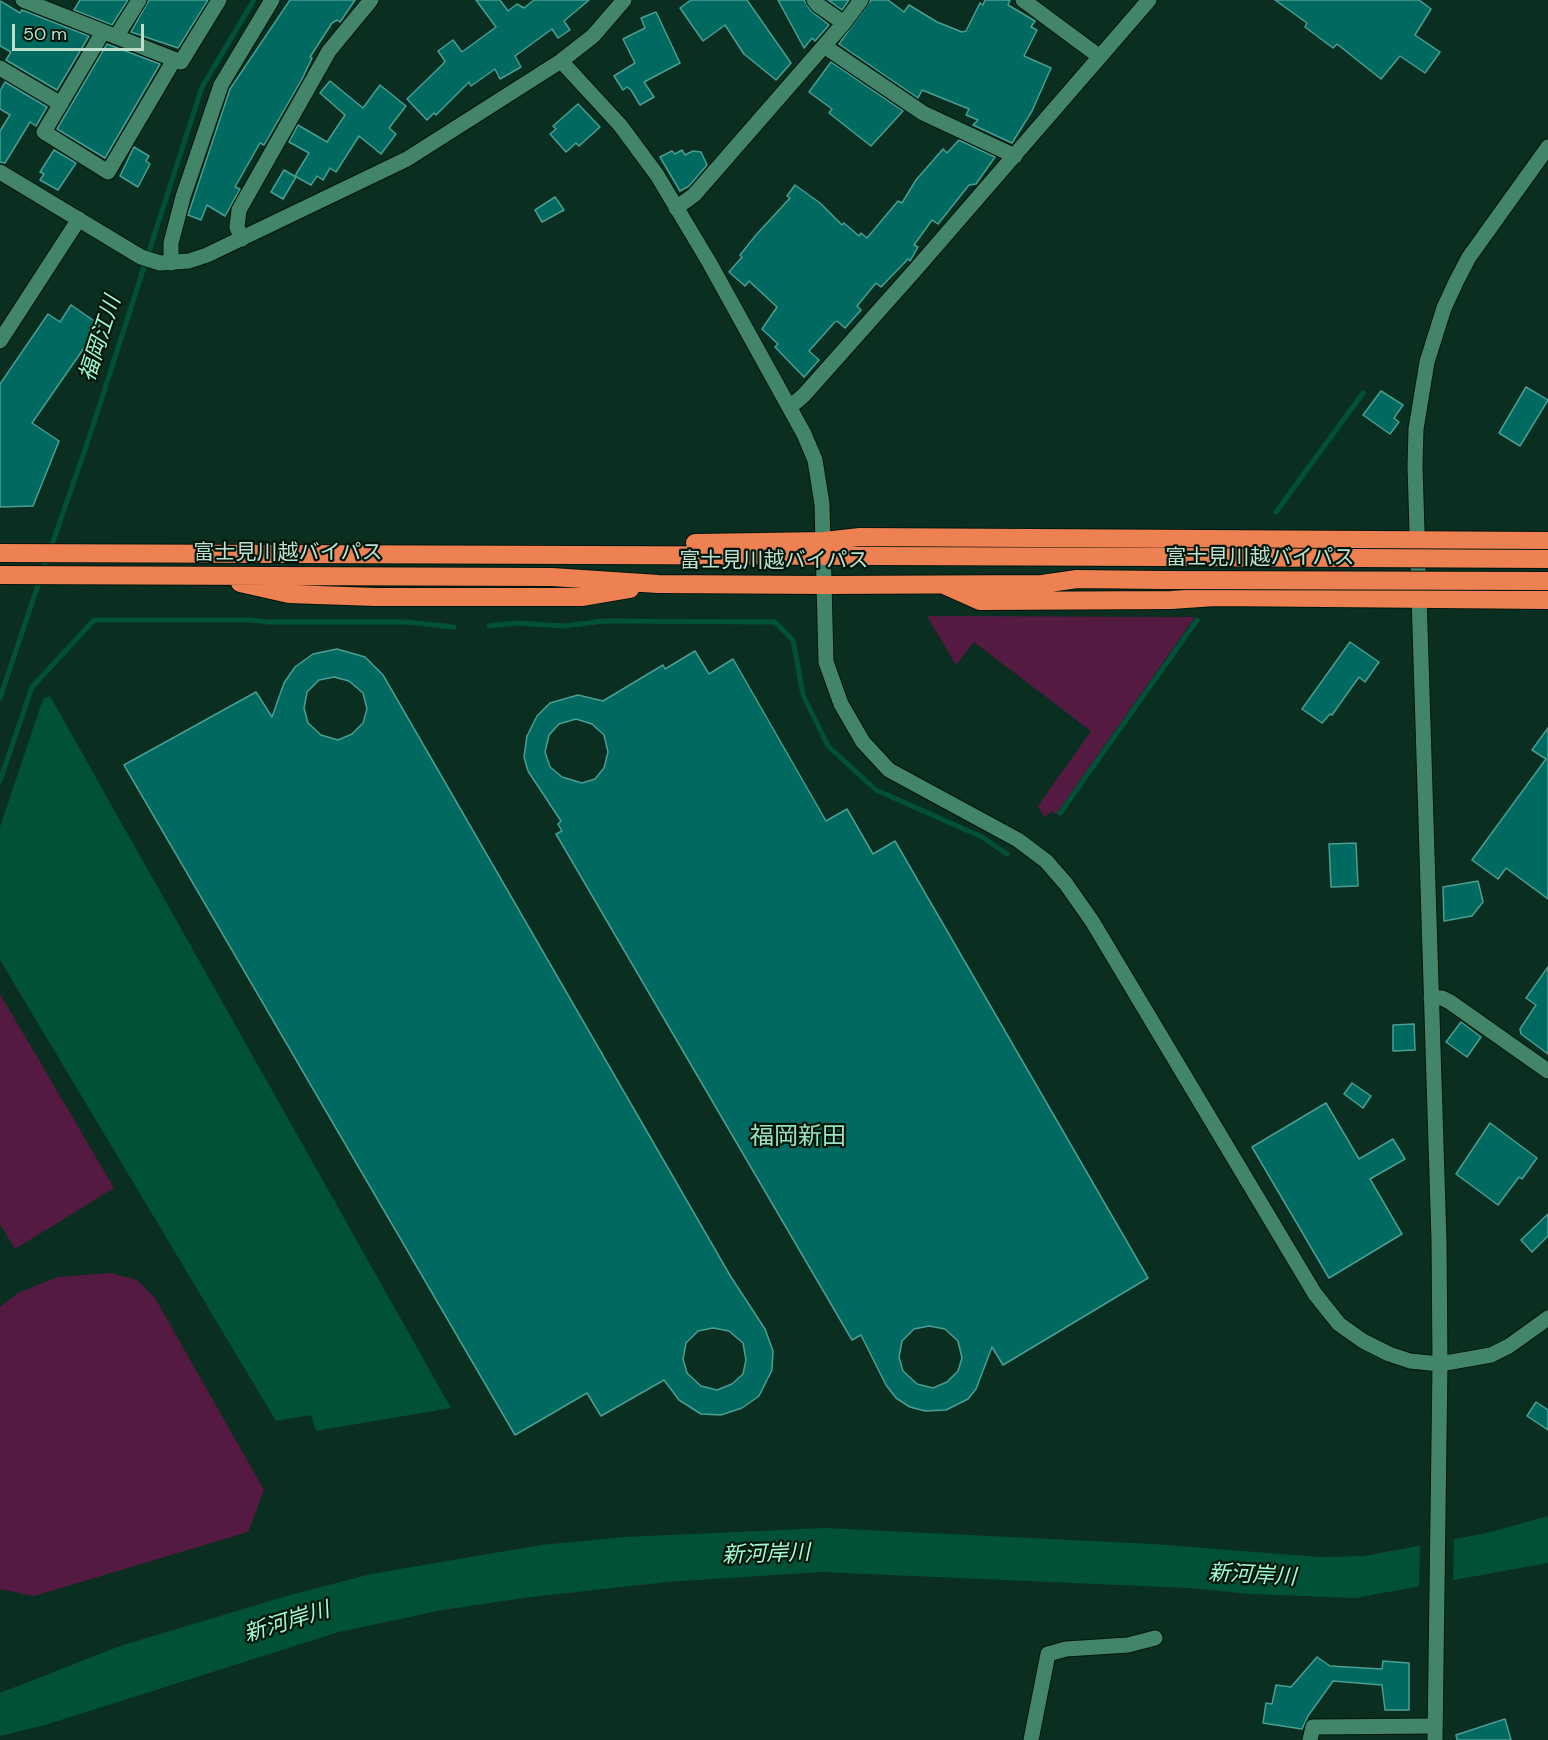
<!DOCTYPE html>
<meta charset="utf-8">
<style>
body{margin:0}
#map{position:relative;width:1548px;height:1740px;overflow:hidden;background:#0a2f20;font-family:"DM Sans",sans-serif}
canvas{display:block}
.scale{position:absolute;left:12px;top:24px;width:132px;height:27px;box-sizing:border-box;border:3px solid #bedfce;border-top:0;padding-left:8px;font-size:18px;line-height:21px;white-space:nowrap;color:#bedfce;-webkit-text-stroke:4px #00160b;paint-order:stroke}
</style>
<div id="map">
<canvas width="1548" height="1740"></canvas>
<div class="scale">50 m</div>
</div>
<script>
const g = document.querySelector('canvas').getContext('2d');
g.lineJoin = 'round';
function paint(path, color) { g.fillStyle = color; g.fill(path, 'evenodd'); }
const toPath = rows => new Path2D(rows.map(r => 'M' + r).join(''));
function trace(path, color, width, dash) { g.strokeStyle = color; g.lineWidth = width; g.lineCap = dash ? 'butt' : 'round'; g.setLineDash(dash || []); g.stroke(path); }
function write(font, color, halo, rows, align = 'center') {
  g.font = font + ' "DM Sans","Noto Sans JP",sans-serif'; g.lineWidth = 4.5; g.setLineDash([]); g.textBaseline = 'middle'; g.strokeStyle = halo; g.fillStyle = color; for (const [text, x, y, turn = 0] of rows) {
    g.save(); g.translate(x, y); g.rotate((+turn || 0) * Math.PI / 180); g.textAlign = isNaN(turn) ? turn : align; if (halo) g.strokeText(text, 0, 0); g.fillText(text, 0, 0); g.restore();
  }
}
const green = toPath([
 [927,616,1195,617,1056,814,1051,811,1045,818,1038,806,1091,731,974,642,956,665],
 [0,994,114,1188,15,1249,0,1224],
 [110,1273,137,1280,155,1298,264,1490,248,1532,34,1596,0,1589,0,1307,18,1293,58,1277]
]);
const water = toPath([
 [50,696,451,1408,316,1431,311,1415,276,1421,0,960,0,827,43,699],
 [1548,1516,1548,1563,1355,1598,1250,1594,1188,1588,822,1572,667,1582,531,1597,442,1610,339,1632,45,1725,0,1736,0,1693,120,1646,290,1595,371,1574,541,1545,624,1537,826,1528,1153,1544,1319,1557,1364,1556,1487,1533]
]);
const pier = toPath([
 [1454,1536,1453,1584,1419,1589,1420,1541]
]);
const stream = toPath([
 [1276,512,1363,393],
 [43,570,88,441,202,87,254,0],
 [489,626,516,623,564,626,604,621,775,622,793,640,803,695,828,746,876,790,982,837,1007,854],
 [0,698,40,579],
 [0,781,32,687,94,620,250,620,268,622,406,622,454,627],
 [1060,813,1197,620]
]);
const building = toPath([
 [80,0,128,0,112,25,74,10,80,0],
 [149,0,208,0,178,48,131,32,149,0],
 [290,0,355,0,340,22,337,20,332,23,310,57,312,58,302,79,264,145,260,143,235,187,240,189,225,216,207,205,201,220,188,215,230,89,290,0],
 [476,0,500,0,508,11,517,4,524,8,534,0,589,0,564,21,570,30,558,38,552,29,515,56,521,67,500,79,495,69,471,86,469,82,436,115,434,113,427,120,407,99,443,64,445,61,438,51,453,40,462,52,496,27,476,0],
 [691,0,747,0,791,63,776,80,744,54,725,25,703,41,680,8,691,0],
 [778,0,804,0,811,11,829,25,815,41,812,38,804,48,778,0],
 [828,0,849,0,842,10,828,0],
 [871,0,888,0,904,12,909,5,937,22,962,32,966,31,980,3,983,5,985,0,1010,0,1008,5,1035,21,1031,27,1037,30,1024,56,1051,68,1032,111,1012,143,973,125,978,120,966,115,969,109,922,90,918,98,839,44,871,0],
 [1275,0,1419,0,1431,9,1415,35,1440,52,1425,73,1400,56,1381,79,1337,44,1333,48,1305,27,1307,23,1275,0],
 [0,1,20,13,22,10,89,36,57,90,6,60,11,52,0,46,0,1],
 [656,12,680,63,644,82,654,97,640,105,631,90,627,87,623,90,614,76,635,63,623,39,645,28,641,18,656,12],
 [107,44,160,64,105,158,57,129,107,44],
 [831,62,903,111,871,146,829,113,832,109,809,92,831,62],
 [330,81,363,108,380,85,406,106,389,128,396,134,381,154,359,136,336,172,330,168,323,180,317,176,311,185,295,176,309,153,289,142,298,125,327,142,345,115,320,93,330,81],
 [5,82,47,107,36,126,30,122,5,163,0,162,0,131,10,115,0,109,0,91,5,82],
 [578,104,600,127,579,146,576,143,566,152,550,134,556,129,553,126,578,104],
 [959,140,995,157,976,184,969,185,938,224,932,220,914,245,918,247,910,261,908,259,881,287,876,283,857,306,861,310,845,328,837,321,834,323,809,351,819,360,804,377,775,347,778,344,762,329,777,307,749,281,745,286,729,272,742,257,740,255,756,235,790,198,787,196,795,185,820,203,842,225,844,223,859,236,861,233,867,238,898,201,902,203,916,180,943,149,947,153,959,140],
 [134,147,149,156,146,161,150,164,138,187,120,176,134,147],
 [54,150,76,163,58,190,40,180,44,174,40,172,54,150],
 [682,150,685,155,693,151,701,152,707,165,689,186,680,191,660,157,672,151,675,154,682,150],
 [284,170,296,177,283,199,271,192,284,170],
 [555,197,564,210,542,222,535,210,555,197],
 [71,305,100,325,32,423,59,441,33,506,0,507,0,384,48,314,60,322,71,305],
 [1526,387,1548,400,1520,446,1499,433,1526,387],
 [1381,391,1403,405,1394,418,1399,422,1390,434,1363,415,1381,391],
 [1350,642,1379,662,1365,682,1359,677,1332,715,1330,714,1322,723,1302,709,1350,642],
 [337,649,365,657,383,675,731,1277,765,1329,773,1351,772,1370,759,1396,742,1408,721,1415,701,1414,679,1400,664,1380,601,1416,587,1393,515,1435,124,765,256,692,272,717,284,683,295,667,313,654,337,649],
 [334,677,349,681,363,693,367,709,363,723,352,734,338,740,321,735,308,723,304,708,307,692,319,680,334,677],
 [713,1328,729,1331,743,1343,746,1360,743,1374,732,1384,717,1390,701,1386,687,1373,683,1359,686,1343,698,1331,713,1328],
 [695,651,709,674,733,659,826,821,847,809,873,854,895,841,1148,1278,1003,1365,992,1347,976,1389,968,1399,946,1410,925,1411,910,1407,896,1398,886,1385,861,1335,852,1340,556,834,562,831,558,824,561,821,528,771,524,757,527,736,537,716,550,703,578,695,603,701,663,665,665,669,695,651],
 [576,719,592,724,604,735,608,752,604,768,595,779,582,783,562,777,550,767,545,752,549,735,559,724,576,719],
 [929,1326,945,1329,958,1341,962,1358,958,1371,947,1382,933,1388,917,1384,903,1371,899,1357,902,1341,914,1329,929,1326],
 [1548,728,1548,899,1506,868,1498,879,1472,860,1546,759,1532,750,1548,728],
 [1356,843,1358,886,1331,887,1329,844,1356,843],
 [1478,881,1483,902,1472,916,1444,921,1443,887,1478,881],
 [1548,967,1548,1054,1521,1034,1520,1029,1536,1005,1526,998,1548,967],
 [1461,1022,1481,1037,1467,1057,1446,1042,1461,1022],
 [1414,1024,1415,1050,1393,1051,1393,1025,1414,1024],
 [1352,1083,1371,1096,1363,1108,1344,1094,1352,1083],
 [1326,1103,1359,1159,1393,1139,1405,1159,1370,1179,1402,1234,1329,1278,1252,1147,1326,1103],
 [1490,1123,1537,1158,1522,1179,1519,1177,1498,1205,1456,1174,1490,1123],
 [1548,1214,1548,1236,1532,1252,1521,1240,1548,1214],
 [1536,1402,1548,1410,1548,1430,1527,1416,1536,1402],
 [1317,1657,1330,1666,1382,1669,1383,1661,1409,1663,1409,1710,1385,1710,1382,1685,1333,1681,1308,1716,1302,1729,1263,1723,1266,1703,1272,1704,1276,1685,1291,1687,1317,1657],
 [1505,1719,1511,1740,1457,1740,1456,1735,1505,1719]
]);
const street = toPath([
 [23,0,181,62,219,0],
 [814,0,818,5,844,23],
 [1023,0,1100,57],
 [103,32,44,132,108,172,174,60],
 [116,37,139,0],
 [824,46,923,113,1015,156],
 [0,68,61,104],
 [676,208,694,195,844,23,861,0],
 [242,239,237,227,239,210,329,51,371,0],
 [171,263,171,243,183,197,221,85,272,0],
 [0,341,79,219],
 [790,407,804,395,916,269,1149,0],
 [1431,998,1442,998,1450,1002,1548,1071],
 [1031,1740,1048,1654,1066,1649,1128,1645,1155,1638],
 [1310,1740,1313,1727,1435,1726]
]);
const secondary = toPath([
 [561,61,620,125,657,175,709,262,804,434,815,460,822,504,826,662,841,704,863,742,889,770,1018,840,1046,861,1066,884,1092,921,1315,1294,1339,1324,1363,1341,1389,1354,1410,1361,1440,1364,1491,1355,1509,1346,1548,1318],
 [0,172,141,257,160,263,189,261,207,255,407,159,561,61,593,36,624,0],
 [1435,1740,1440,1364,1439,1241,1415,466,1416,429,1427,362,1444,308,1456,282,1469,257,1548,147]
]);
const highway = toPath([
 [695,543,824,541,860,537,1548,541],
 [0,553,1164,557],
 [0,575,552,577,658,584,824,585,1042,584,1077,579,1163,580],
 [240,583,289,594,375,597,583,597,630,589],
 [944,585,980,601,1171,600,1215,597,1548,600]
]);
const highwayBridge = toPath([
 [1164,557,1548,559],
 [1163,580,1548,581]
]);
const streetNames = [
 ["富士見川越バイパス",288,553],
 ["富士見川越バイパス",1260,558],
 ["富士見川越バイパス",774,561]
];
const waterNames = [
 ["福岡江川",101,339,-72],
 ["新河岸川",766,1555,-2],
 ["新河岸川",1252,1576,3],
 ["新河岸川",287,1623,-17]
];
const quarterNames = [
 ["福岡新田",798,1138]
];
paint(green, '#551a41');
paint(water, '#005137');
paint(pier, '#0a2f20');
trace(stream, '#005137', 5);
paint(building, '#016a60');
trace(building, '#4a9e92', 1.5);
trace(street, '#02150c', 17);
trace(secondary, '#02150c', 17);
trace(highway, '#02150c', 20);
trace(street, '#428568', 15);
trace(secondary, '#428568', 15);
trace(highway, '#ee8152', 18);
trace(highwayBridge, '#02150c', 20, []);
trace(highwayBridge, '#ee8152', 18);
write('21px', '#bedfce', '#00160b', streetNames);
write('italic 22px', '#a3fad1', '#00160b', waterNames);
write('24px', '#9ce1c0', '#00160b', quarterNames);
</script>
